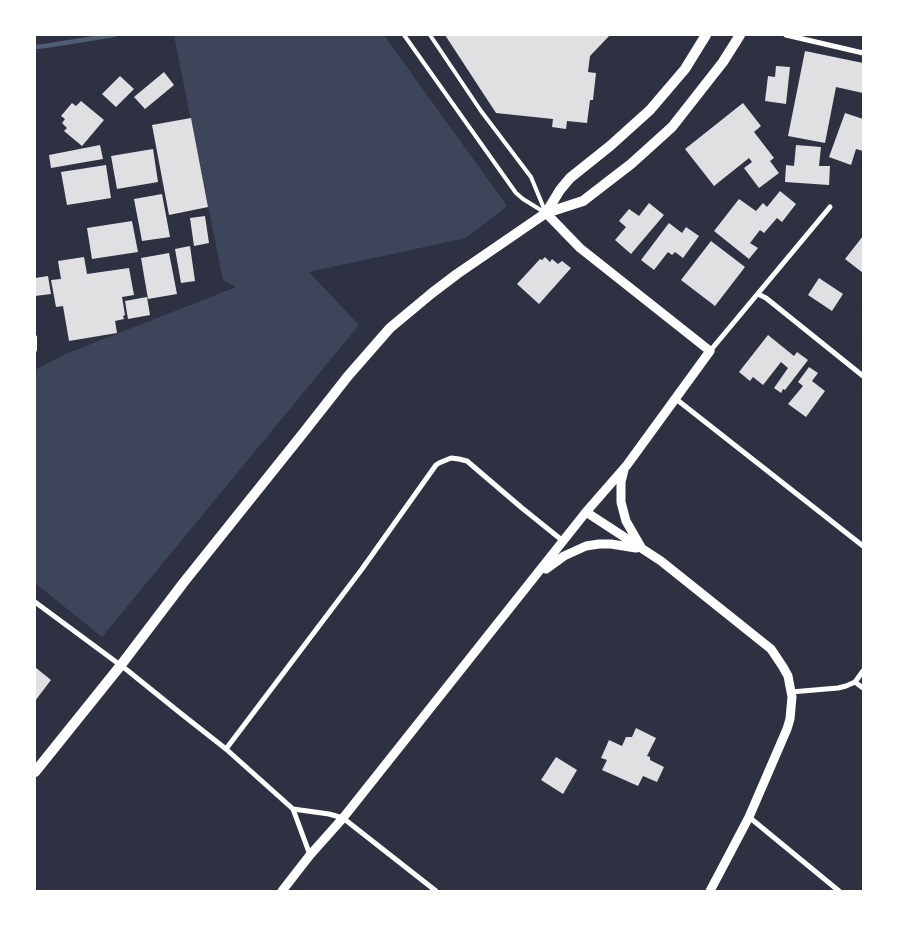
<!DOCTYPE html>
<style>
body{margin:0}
#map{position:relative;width:898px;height:926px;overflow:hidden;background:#2d3142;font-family:Lora,serif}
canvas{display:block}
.frame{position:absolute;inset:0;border:36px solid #fff;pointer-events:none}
</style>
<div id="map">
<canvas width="898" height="926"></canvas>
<div class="frame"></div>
</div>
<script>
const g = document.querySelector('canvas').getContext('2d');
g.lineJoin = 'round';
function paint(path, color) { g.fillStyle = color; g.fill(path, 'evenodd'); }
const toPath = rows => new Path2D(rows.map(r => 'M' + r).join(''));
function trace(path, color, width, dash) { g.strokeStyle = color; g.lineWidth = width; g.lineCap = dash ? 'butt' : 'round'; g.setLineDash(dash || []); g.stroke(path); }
const green = toPath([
 [174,35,384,35,507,206,466,238,309,272,359,325,102,637,35,583,35,370,68,353,236,287,223,280]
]);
const stream = toPath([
 [35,47,45,46,114,35]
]);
const building = toPath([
 [445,35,610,35,590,56,588,72,596,73,593,100,590,100,587,123,567,121,566,129,552,127,553,119,496,113],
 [805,51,863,63,863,93,836,87,825,143,788,136],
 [776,66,790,67,786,104,765,101,768,76,775,77],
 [164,72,174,85,145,109,134,97],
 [120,76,134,89,116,107,102,94],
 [81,101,104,120,82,146,64,131,67,128,62,123,65,119,61,116,72,103,76,106],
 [743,103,761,126,754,132,774,158,770,161,779,173,759,188,744,168,752,162,749,158,714,186,685,149],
 [845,113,863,119,863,151,856,149,851,165,829,157],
 [191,118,208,207,169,215,152,125],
 [100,145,103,159,51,168,49,155],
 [796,145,821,147,819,166,830,166,829,185,785,182,786,165,794,166],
 [153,149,158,182,117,189,111,156],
 [106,165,111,198,67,205,61,172],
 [780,191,796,204,782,222,777,218,764,233,760,230,750,243,758,248,749,259,714,231,739,199,756,211,763,203,767,207],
 [162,194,170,237,142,241,134,199],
 [649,203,664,215,631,254,615,240,626,227,619,221,629,209,639,216],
 [205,216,209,243,194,246,190,218],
 [132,221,138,252,92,259,87,228],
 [669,223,682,233,686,227,699,236,683,258,675,252,672,255,668,252,654,270,641,260],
 [863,236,863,273,845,259],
 [711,241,745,267,715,306,681,280],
 [190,246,195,281,181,283,175,249],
 [169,253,177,294,148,299,141,258],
 [84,257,87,274,129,268,134,295,122,297,125,315,123,316,124,319,115,321,117,333,69,341,63,306,56,307,51,280,61,279,58,261],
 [545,257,550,262,552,259,558,264,562,261,571,268,539,304,517,284,540,259,542,260],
 [48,276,51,294,35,296,35,278],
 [819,278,843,294,832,311,808,295],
 [147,297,150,315,128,319,125,301],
 [768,335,794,356,797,352,808,360,785,390,783,389,781,393,774,388,788,368,781,362,763,385,753,377,750,381,739,372],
 [809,367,818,373,812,381,825,391,806,417,788,404,803,386,798,382],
 [35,667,51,680,35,701],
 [636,728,656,738,647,756,650,757,650,760,664,767,657,782,643,776,638,786,602,770,607,760,601,758,609,740,622,746,626,737,632,737],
 [556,757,577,770,563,794,541,780]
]);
const service = toPath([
 [404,35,516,193,523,199,544,212],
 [430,35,481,111,531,177,545,211],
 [35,337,35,350]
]);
const minor = toPath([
 [786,35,863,53],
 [758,294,766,298,863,376],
 [710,351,830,207],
 [676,399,863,546],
 [35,602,127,670,179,712,226,749,293,809,329,814,343,818,436,891],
 [855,682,863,688],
 [791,692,838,688,846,686,855,682,863,671],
 [226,749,362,569,436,465,439,463,451,458,459,459,467,461,522,508,563,541],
 [293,809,310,855],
 [749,817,839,891]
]);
const tertiary = toPath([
 [624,470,621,482,621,502,626,521,641,547],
 [586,512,661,561,771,649,783,667,788,676,792,697,790,719,787,729,749,817,710,891],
 [546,569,564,556,586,546,599,544,611,544,636,548],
 [282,891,310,855,343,818,586,512,627,465,710,351,580,248,546,213]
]);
const secondary = toPath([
 [546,213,560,190,570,178,610,146,650,110,685,69,706,35],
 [35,772,121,665,184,582,304,432,348,376,390,328,432,293,457,274,546,213,583,201,631,164,672,127,723,62,740,35]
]);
paint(green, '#3c4559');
trace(stream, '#4f5d75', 4.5);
paint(building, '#e0e0e3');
trace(service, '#fff', 4);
trace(minor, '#fff', 5);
trace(tertiary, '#fff', 9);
trace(secondary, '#fff', 10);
</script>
